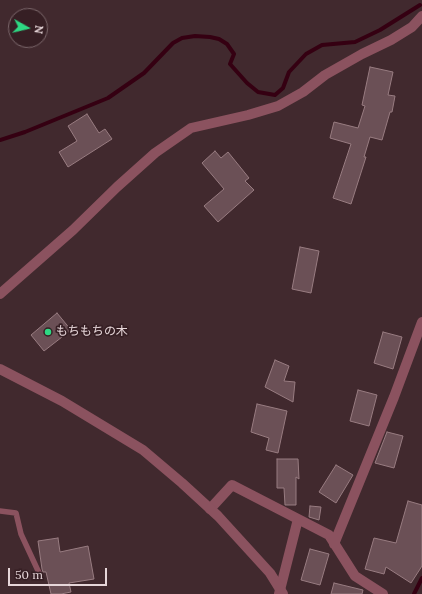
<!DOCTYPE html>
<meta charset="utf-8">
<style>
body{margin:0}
#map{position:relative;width:422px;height:594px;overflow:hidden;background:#41292e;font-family:Lora,serif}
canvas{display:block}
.north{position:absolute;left:8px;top:8px;width:40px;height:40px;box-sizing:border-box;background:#361f24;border:1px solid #7c686c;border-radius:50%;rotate:98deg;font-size:11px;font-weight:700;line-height:16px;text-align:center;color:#e6d6d9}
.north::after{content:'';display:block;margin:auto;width:14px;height:18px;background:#2ed883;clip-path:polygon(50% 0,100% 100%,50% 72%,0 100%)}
.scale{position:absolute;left:8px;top:568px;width:99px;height:18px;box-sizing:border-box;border:2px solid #e6d6d9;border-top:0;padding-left:5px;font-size:12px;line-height:14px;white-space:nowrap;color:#e6d6d9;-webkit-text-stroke:3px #361f24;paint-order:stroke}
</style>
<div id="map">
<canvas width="422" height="594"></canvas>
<div class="north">N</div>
<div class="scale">50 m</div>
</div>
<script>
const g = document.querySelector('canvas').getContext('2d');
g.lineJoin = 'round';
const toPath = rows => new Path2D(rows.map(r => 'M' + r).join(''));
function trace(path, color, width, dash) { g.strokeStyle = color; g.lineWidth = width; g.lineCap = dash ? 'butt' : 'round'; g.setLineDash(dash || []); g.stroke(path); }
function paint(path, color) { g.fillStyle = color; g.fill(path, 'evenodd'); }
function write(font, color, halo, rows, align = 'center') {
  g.font = font + ' Lora,"Noto Sans JP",serif'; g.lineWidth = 3.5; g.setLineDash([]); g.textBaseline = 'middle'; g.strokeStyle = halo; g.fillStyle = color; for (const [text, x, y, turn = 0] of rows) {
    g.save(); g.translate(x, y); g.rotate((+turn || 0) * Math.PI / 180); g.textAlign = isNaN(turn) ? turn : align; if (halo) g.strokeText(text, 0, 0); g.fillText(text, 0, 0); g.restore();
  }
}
const stream = toPath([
 [0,140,25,132,108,98,144,73,173,43,182,38,195,36,210,37,219,39,227,44,234,54,230,64,247,83,258,92,275,95,283,88,289,72,306,54,322,45,355,42,380,30,420,5],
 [414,594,422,578]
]);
const building = toPath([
 [370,67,393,72,388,95,395,96,392,112,390,112,382,140,370,137,364,157,366,157,351,204,333,198,351,144,330,138,334,122,358,128,365,106,362,105,370,67],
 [87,114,99,133,105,129,112,139,68,167,59,152,77,141,68,126,87,114],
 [215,151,221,158,228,152,249,178,245,181,254,190,218,222,204,206,224,189,202,163,215,151],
 [300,247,319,251,311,293,292,289,300,247],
 [57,313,71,330,44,351,31,335,57,313],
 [383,332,402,337,393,369,374,363,383,332],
 [275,360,289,366,284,381,295,382,293,402,265,387,275,360],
 [358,390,377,395,369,426,350,421,358,390],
 [257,404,287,411,278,453,266,450,269,438,251,432,257,404],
 [387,432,403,436,394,468,375,463,387,432],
 [277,459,298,459,299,479,296,477,296,505,285,505,284,488,277,488,277,459],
 [336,465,353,475,336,503,319,492,336,465],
 [408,501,422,505,422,566,411,583,386,567,384,574,365,569,374,538,396,543,408,501],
 [310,506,321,507,319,520,309,517,310,506],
 [58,538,60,552,88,546,94,579,69,583,71,592,61,594,51,594,46,572,43,572,42,569,38,541,58,538],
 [310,549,329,554,320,585,301,580,310,549],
 [334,583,363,590,362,594,331,594,334,583]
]);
const service = toPath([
 [0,511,16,513,21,534,40,575]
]);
const minor = toPath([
 [210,509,232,485,329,535,355,576,383,594],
 [334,544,394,397,422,322],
 [279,594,298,519]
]);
const tertiary = toPath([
 [0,294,73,230,117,187,155,153,191,128,248,115,278,106,303,92,325,75,362,54,391,40,412,27,422,16],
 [0,369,62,401,143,450,182,483,218,516,270,573,283,594]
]);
const markers = [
 [48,332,4,"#2ed883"]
];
const poiNames = [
 ["もちもちの木",56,332]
];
trace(stream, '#350012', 4);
paint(building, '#6b5056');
trace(building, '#987c81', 1);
trace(service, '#8b525f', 5.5);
trace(minor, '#8b525f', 10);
trace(tertiary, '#8b525f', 10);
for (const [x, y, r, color] of markers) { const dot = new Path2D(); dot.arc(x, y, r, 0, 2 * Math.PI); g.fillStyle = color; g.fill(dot); trace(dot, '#361f24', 1.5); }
write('12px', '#e6d6d9', '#361f24', poiNames, 'left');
</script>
